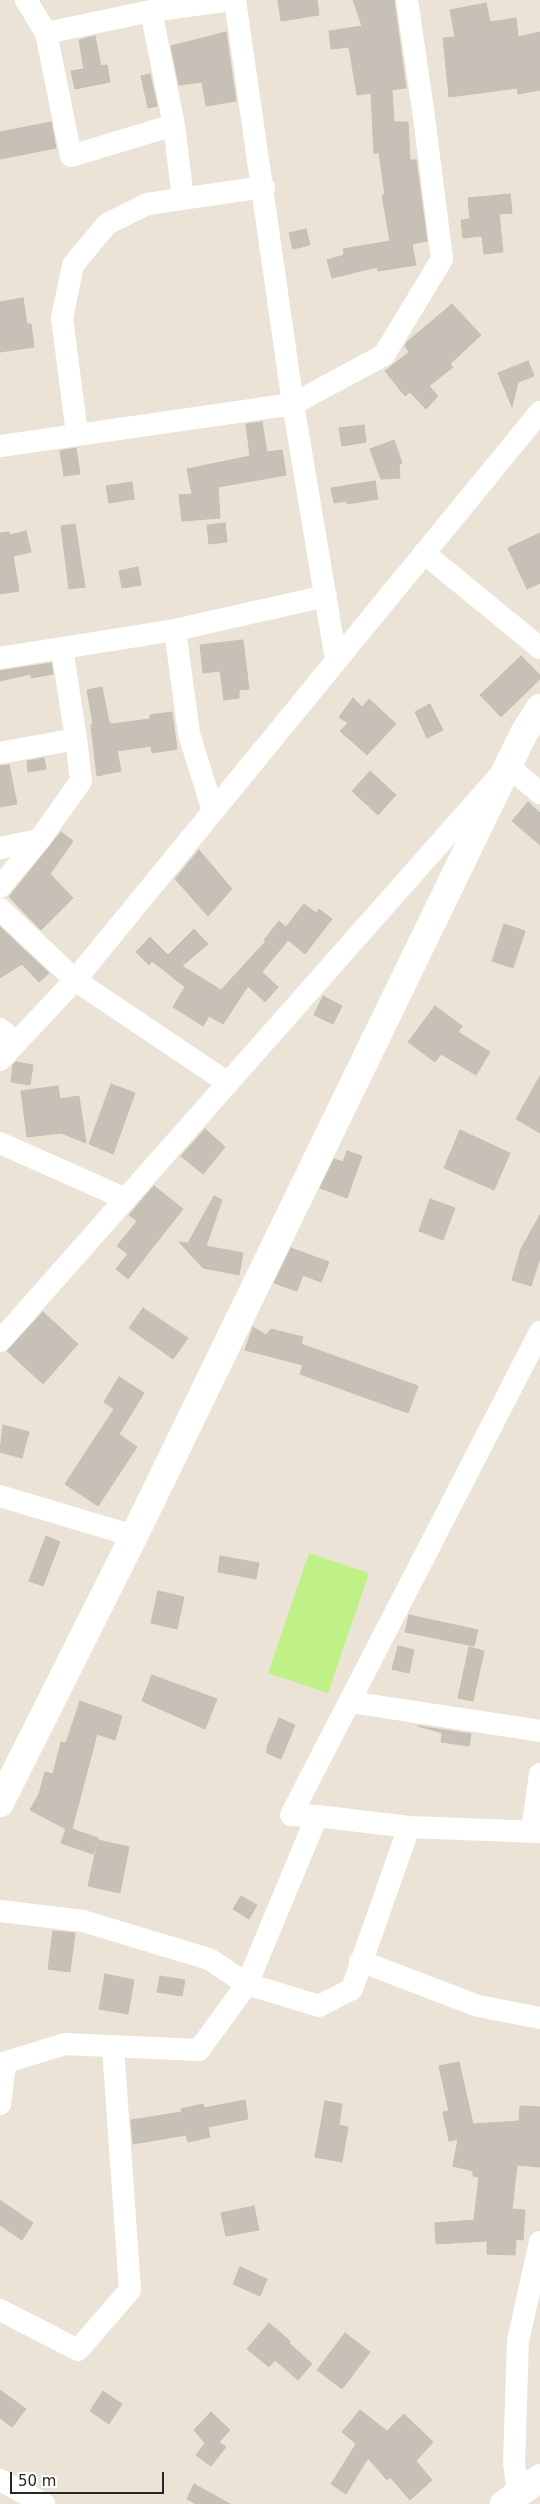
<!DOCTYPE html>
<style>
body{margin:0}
#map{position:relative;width:540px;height:2504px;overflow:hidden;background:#ebe3d6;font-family:"DejaVu Sans",sans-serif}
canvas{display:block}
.scale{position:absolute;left:10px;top:2472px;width:154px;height:22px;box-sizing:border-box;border:2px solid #272727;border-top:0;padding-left:6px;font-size:15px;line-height:18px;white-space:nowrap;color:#272727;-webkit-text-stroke:4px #fff;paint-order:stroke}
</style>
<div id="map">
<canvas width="540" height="2504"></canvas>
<div class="scale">50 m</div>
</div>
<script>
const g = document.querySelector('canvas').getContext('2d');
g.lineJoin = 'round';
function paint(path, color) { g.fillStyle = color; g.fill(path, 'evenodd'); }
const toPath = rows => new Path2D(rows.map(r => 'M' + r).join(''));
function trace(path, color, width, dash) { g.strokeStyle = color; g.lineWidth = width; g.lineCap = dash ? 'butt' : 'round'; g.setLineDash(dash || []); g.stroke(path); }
const pitch = toPath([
 [309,1553,369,1573,328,1693,268,1673]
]);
const building = toPath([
 [278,0,317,0,319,15,281,21,278,0],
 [353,0,394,0,406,88,392,90,394,122,408,122,410,160,416,160,427,241,412,244,416,265,378,271,377,267,332,278,327,260,344,255,343,249,390,241,382,195,385,195,379,153,374,153,371,93,357,95,349,47,331,49,329,31,362,26,353,0],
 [486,3,490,22,516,18,518,37,540,32,540,90,518,94,517,88,449,97,443,38,455,37,450,10,486,3],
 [226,32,236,101,206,106,202,82,179,85,171,46,226,32],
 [95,36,101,66,107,65,110,82,75,89,71,71,84,69,79,40,95,36],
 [150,74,157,106,148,108,141,76,150,74],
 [51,122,56,148,0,159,0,132,51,122],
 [510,194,512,213,499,214,503,252,484,254,482,236,463,238,461,220,470,219,468,198,510,194],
 [306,229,310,245,293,249,289,233,306,229],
 [23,298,27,324,31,324,34,347,0,352,0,302,23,298],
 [452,304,481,335,450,364,453,367,429,386,438,396,426,409,410,392,405,396,385,371,409,352,405,346,407,342,452,304],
 [528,361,534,376,518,382,512,407,498,373,528,361],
 [262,422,267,452,282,450,286,475,218,487,220,518,182,521,179,495,192,494,187,469,250,456,246,424,262,422],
 [364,425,366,442,342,446,339,428,364,425],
 [394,440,402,463,399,464,400,478,381,479,370,449,394,440],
 [76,448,80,474,64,476,60,451,76,448],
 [375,481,378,499,347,504,347,501,334,503,331,488,375,481],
 [132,482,134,499,109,503,106,486,132,482],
 [225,523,227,542,209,544,207,525,225,523],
 [75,524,85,587,69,589,61,526,75,524],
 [26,531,31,552,13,556,19,591,0,594,0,533,9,532,10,535,26,531],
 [540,533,540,583,527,589,508,548,540,533],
 [138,567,141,585,122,588,119,571,138,567],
 [243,640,249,689,239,690,239,698,224,700,220,671,203,673,200,645,243,640],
 [521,656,540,675,540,679,501,717,480,695,521,656],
 [51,663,53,674,31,678,31,674,0,681,0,671,51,663],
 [102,687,109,722,112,724,150,719,150,715,172,712,177,749,152,753,151,746,117,751,121,771,97,776,91,725,93,724,87,690,102,687],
 [353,698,362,707,369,699,396,724,367,755,340,731,348,723,339,717,353,698],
 [430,704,443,730,427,738,415,712,430,704],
 [44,758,46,769,28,772,27,761,44,758],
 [9,765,17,804,0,807,0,766,9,765],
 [370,771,396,795,378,815,352,791,370,771],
 [528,802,540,813,540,845,512,821,528,802],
 [61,832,73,841,50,874,73,898,41,930,9,897,61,832],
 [199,850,232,889,208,916,175,879,199,850],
 [304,904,316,913,319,909,332,919,305,954,288,940,262,972,278,987,265,1002,248,986,223,1024,209,1016,203,1026,173,1007,185,987,152,961,149,965,136,952,150,937,168,955,194,929,208,944,182,966,221,990,266,941,264,940,279,921,286,927,304,904],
 [504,924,525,931,513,968,492,961,504,924],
 [0,927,49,973,39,982,22,964,0,978,0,927],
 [323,996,342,1006,333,1024,314,1015,323,996],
 [435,1006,462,1026,458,1032,490,1052,476,1075,441,1054,435,1062,408,1042,435,1006],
 [16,1062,33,1065,30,1085,11,1082,13,1065,16,1062],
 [540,1076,540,1133,516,1119,540,1076],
 [111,1084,135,1093,113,1154,89,1144,111,1084],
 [58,1086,60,1099,79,1096,86,1143,61,1133,27,1137,21,1091,58,1086],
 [205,1129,225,1147,203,1174,181,1156,205,1129],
 [460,1130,510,1153,494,1190,444,1168,460,1130],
 [347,1151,362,1156,347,1198,320,1188,334,1159,343,1162,347,1151],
 [154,1186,183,1209,128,1279,116,1269,128,1254,117,1246,137,1221,129,1215,154,1186],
 [214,1196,222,1200,206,1246,243,1253,239,1275,203,1268,179,1242,188,1243,214,1196],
 [430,1199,455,1208,443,1240,419,1231,430,1199],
 [540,1215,540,1258,531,1286,512,1280,521,1249,540,1215],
 [291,1248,329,1262,321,1282,303,1275,297,1291,274,1283,291,1248],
 [143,1308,188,1338,173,1359,129,1328,143,1308],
 [43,1312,78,1344,43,1384,7,1351,43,1312],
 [253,1327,266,1335,271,1329,303,1337,301,1344,418,1386,408,1413,300,1374,303,1365,245,1350,253,1327],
 [119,1377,144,1393,119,1434,137,1447,98,1506,65,1484,114,1409,104,1402,119,1377],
 [3,1425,29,1432,22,1458,0,1452,3,1425],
 [46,1536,60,1542,43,1586,29,1581,46,1536],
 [220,1556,259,1563,256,1579,218,1572,220,1556],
 [158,1591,184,1597,177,1629,151,1623,158,1591],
 [409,1615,478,1630,474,1646,405,1632,409,1615],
 [398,1646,414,1650,409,1673,392,1669,398,1646],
 [469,1647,484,1651,473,1701,458,1698,469,1647],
 [152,1675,217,1699,205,1729,142,1701,152,1675],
 [80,1701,122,1716,115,1740,97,1734,72,1829,98,1838,93,1854,61,1843,66,1829,30,1810,39,1794,45,1772,53,1774,61,1742,66,1743,80,1701],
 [279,1718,295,1725,281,1759,267,1753,267,1747,279,1718],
 [418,1726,471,1734,469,1746,441,1742,442,1733,418,1726],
 [98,1840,129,1847,120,1893,88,1886,98,1840],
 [241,1896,257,1905,249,1919,233,1909,241,1896],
 [53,1931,75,1933,70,1972,48,1969,53,1931],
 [105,1974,134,1980,128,2014,99,2009,105,1974],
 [160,1976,185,1980,182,1996,157,1992,160,1976],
 [459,2062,473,2124,519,2121,520,2106,540,2107,540,2167,517,2165,512,2209,525,2210,523,2240,516,2239,515,2255,487,2254,487,2241,436,2244,435,2223,474,2220,479,2177,473,2176,473,2171,453,2166,458,2139,449,2141,443,2112,449,2111,439,2066,459,2062],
 [245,2100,248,2119,208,2127,210,2137,188,2142,186,2135,133,2144,131,2120,182,2112,181,2109,203,2104,204,2108,245,2100],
 [325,2101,342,2104,339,2125,348,2127,342,2162,315,2157,325,2101],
 [0,2200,33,2223,22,2240,0,2225,0,2200],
 [254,2206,259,2230,226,2236,221,2213,254,2206],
 [240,2267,267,2279,260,2296,233,2284,240,2267],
 [269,2323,290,2341,289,2343,312,2364,298,2380,275,2360,269,2367,247,2349,269,2323],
 [345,2333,370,2352,342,2389,317,2370,345,2333],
 [0,2390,26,2409,12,2427,0,2418,0,2390],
 [103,2391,122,2404,109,2424,90,2411,103,2391],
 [360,2410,387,2431,404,2414,433,2442,416,2461,432,2480,410,2500,390,2477,387,2480,368,2458,346,2494,331,2484,356,2444,342,2432,360,2410],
 [211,2412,230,2430,219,2442,226,2447,211,2466,196,2455,205,2443,194,2430,211,2412],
 [194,2484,230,2504,196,2504,187,2499,194,2484]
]);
const street = toPath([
 [26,0,46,33,71,156,174,125],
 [235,0,293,404,336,660],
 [151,11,174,125,183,199],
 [46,33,151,11,231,0],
 [77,434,62,318,73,265,107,224,147,204,264,187],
 [0,446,293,404,384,355,442,259,424,117,407,0],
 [424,553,540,648],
 [175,630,189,734,213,811],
 [62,648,76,739],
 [0,658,175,630,326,596],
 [0,753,76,739,81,781,39,840,0,887],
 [0,848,39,840],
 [0,909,75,980,228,1083],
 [0,1029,16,1042],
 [0,1060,75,980,540,412],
 [0,1143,126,1199],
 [540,1332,291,1815,317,1816,409,1827,540,1832],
 [0,1341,508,766,540,793],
 [0,1496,134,1536],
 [350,1702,540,1731],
 [532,1830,540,1774],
 [0,1911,83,1921,209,1959,247,1984,319,2006,352,1989,409,1827],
 [360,1961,478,2006,540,2018],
 [0,2064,65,2044,199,2050,247,1984,317,1816],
 [0,2104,5,2064],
 [0,2310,78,2350,130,2290,113,2047],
 [0,2480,44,2504],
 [518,2494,514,2463,518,2341,540,2242]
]);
const secondary = toPath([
 [0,1803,134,1536,524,733,540,708],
 [504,2504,540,2478]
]);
paint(pitch, '#bff187');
paint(building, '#c6c0b7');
trace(building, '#c6bfb0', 1);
trace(street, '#fff', 22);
trace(secondary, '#fff', 28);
</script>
